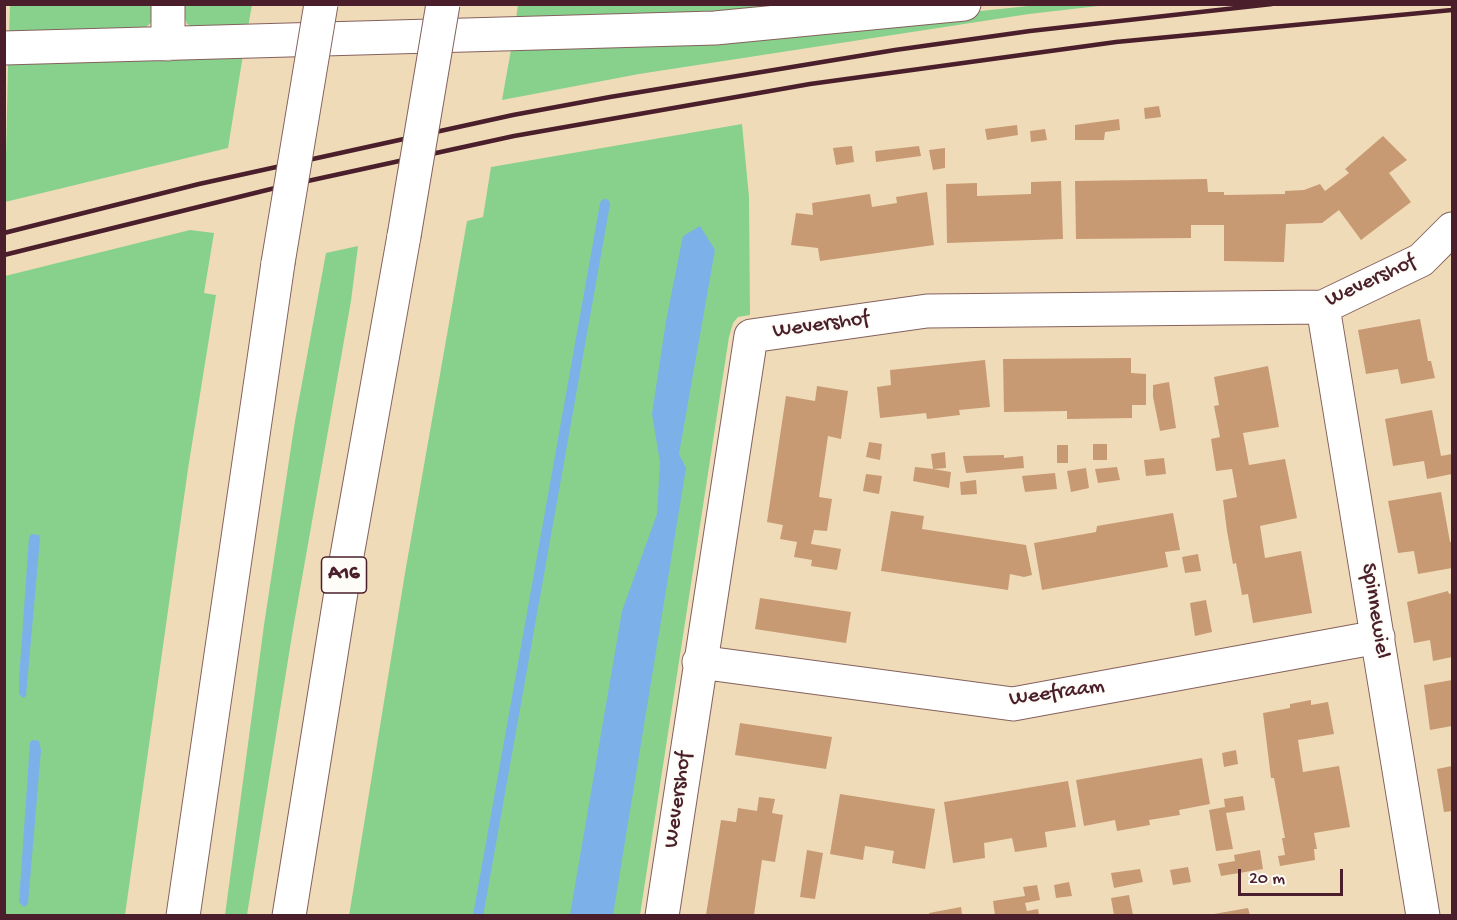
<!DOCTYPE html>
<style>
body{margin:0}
#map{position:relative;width:1457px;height:920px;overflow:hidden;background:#f0dbb9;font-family:"Gochi Hand",sans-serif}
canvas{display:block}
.frame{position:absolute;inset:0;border:6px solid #4a1f2b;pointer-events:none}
.scale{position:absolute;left:1238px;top:869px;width:105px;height:27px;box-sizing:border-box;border:3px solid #4a1f2b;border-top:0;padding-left:8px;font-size:18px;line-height:21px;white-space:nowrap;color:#4a1f2b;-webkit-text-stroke:4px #fdfcf7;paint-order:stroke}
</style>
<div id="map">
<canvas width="1457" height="920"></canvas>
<div class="frame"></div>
<div class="scale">20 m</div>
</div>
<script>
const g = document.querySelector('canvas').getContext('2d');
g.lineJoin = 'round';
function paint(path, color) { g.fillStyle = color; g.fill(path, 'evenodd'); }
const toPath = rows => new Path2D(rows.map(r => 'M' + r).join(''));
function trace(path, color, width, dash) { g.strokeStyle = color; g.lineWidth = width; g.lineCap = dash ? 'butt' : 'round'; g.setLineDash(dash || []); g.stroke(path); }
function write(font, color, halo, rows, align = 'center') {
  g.font = font + ' "Gochi Hand",sans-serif'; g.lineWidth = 4.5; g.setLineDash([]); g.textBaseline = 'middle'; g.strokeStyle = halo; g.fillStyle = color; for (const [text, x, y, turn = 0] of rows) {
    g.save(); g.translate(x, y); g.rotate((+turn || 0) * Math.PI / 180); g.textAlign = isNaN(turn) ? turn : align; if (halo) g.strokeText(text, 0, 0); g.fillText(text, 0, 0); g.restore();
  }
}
const green = toPath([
 [10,5,161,5,154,20,145,28,9,36],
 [181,5,252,5,248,27,196,28,187,24],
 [518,5,883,5,515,25],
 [1038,5,1107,5,1029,14,639,74,502,100,512,44,923,17],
 [243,55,228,148,5,202,8,65],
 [742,124,749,197,750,315,738,317,733,323,729,337,640,915,349,916,405,573,467,221,483,217,491,167],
 [190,230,214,233,204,293,216,295,188,469,125,915,5,916,5,276],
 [358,246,351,301,293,629,247,915,225,915,264,625,295,421,326,253]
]);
const water = toPath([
 [700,226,715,250,679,454,686,468,613,915,570,915,622,611,657,514,660,462,652,414,666,321,683,236],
 [31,534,39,535,40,539,26,696,23,698,19,694,19,680,29,538],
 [33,740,39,741,41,750,28,904,24,907,19,902,30,742]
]);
const stream = toPath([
 [478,916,605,204]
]);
const building = toPath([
 [1159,106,1161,117,1145,119,1144,108],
 [1119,119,1120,130,1105,132,1104,140,1075,140,1075,125],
 [1017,125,1018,135,987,140,985,129],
 [1045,129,1047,140,1031,142,1030,131],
 [1383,136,1407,160,1389,173,1411,202,1361,240,1339,210,1322,223,1286,224,1284,262,1224,261,1224,225,1191,225,1191,238,1076,239,1075,181,1207,179,1208,192,1224,192,1224,195,1285,194,1285,191,1304,190,1320,184,1325,191,1349,173,1345,169],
 [852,146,854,162,836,165,833,148],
 [919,146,921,156,876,162,875,151],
 [945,148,945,168,933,170,929,150],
 [1061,181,1063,239,947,243,946,184,977,183,977,196,1031,194,1031,182],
 [927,192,934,245,820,261,818,248,791,245,796,213,813,215,812,203,870,194,872,207,897,203,896,197],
 [1420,319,1428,361,1431,361,1435,378,1401,384,1398,369,1366,374,1358,330],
 [1131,358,1131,373,1146,374,1146,405,1132,405,1132,418,1067,419,1067,411,1004,412,1003,359],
 [985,360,990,407,959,410,960,415,927,419,926,413,880,418,877,387,891,385,890,370],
 [1268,366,1279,427,1243,433,1249,465,1285,459,1297,518,1260,526,1265,558,1301,551,1312,613,1253,623,1248,594,1242,595,1236,563,1233,564,1227,531,1223,500,1237,497,1232,469,1216,471,1211,439,1220,437,1214,406,1219,405,1214,377],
 [1169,382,1176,428,1160,431,1153,397,1153,385],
 [817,386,848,391,841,439,828,436,819,497,832,499,827,531,814,530,811,544,841,549,837,570,811,566,812,560,794,557,797,542,780,539,783,525,767,522,786,396,815,401],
 [1432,410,1441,456,1452,454,1452,474,1427,479,1424,461,1393,466,1385,419],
 [869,442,882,444,880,460,866,457],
 [1093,444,1107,444,1107,460,1093,460],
 [1057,445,1068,445,1068,463,1057,463],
 [945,452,946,468,933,469,951,472,949,488,913,481,915,467,933,469,931,454],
 [1004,455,1004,458,1023,456,1024,468,966,473,963,456],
 [1164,458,1166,474,1146,476,1144,460],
 [1117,467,1120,480,1098,483,1095,469],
 [1086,468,1089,488,1071,492,1067,471],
 [1055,473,1057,489,1025,492,1022,476],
 [866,474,882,476,879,494,863,491],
 [976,480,977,494,961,495,960,482],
 [1441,492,1450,542,1452,542,1452,568,1418,574,1414,551,1398,553,1388,501],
 [891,511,924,516,922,529,1026,545,1032,575,1024,577,1010,574,1008,590,881,571],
 [1173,513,1180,550,1165,552,1168,567,1042,590,1034,543,1096,532,1097,526],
 [1198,554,1201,571,1185,573,1182,557],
 [1448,591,1449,594,1452,593,1452,657,1433,661,1430,640,1414,643,1407,602],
 [760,598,851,612,846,643,755,629],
 [1206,600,1212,632,1195,636,1190,603],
 [1452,680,1452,726,1430,730,1424,685],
 [1311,700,1311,705,1328,702,1334,734,1298,740,1303,772,1339,766,1350,827,1314,833,1317,849,1314,849,1315,860,1280,866,1278,856,1285,855,1282,838,1285,838,1274,778,1271,778,1263,713,1290,708,1290,704],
 [740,723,832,737,826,769,735,755],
 [1236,750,1238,764,1224,767,1222,753],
 [1202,758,1210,804,1179,810,1180,815,1149,820,1150,825,1117,831,1115,820,1084,826,1076,780],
 [1452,766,1452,811,1444,812,1437,769],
 [1068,781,1076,827,1045,832,1047,847,1015,852,1012,838,984,843,985,858,953,863,944,802],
 [840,794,935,809,925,869,892,863,894,851,865,846,863,860,830,854],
 [1243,796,1245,810,1226,813,1233,849,1216,851,1209,810,1225,807,1224,799],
 [759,797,775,799,772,813,783,815,775,862,762,860,754,915,706,915,721,820,736,822,738,808,757,811],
 [807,850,823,853,815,899,800,897],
 [1260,850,1263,869,1221,876,1218,864,1235,861,1234,855],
 [1188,867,1191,882,1173,885,1170,870],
 [1140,869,1143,882,1114,888,1111,873],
 [1069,882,1072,896,1056,898,1054,885],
 [1037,885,1040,900,1025,903,1027,911,1038,909,1039,915,995,915,993,901,1025,896,1023,887],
 [1129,895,1133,915,1114,915,1111,898],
 [961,907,962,915,930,915,929,913],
 [1248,908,1250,915,1214,915,1214,914]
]);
const minor = toPath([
 [168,4,168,44],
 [4,48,715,28,964,4],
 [1323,307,1423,916],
 [699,662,1013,704,1378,637],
 [662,916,751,336,927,311,1323,307,1421,260,1452,229]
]);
const highway = toPath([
 [183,916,278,263],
 [289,916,346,561,404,236]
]);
const rail = toPath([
 [4,233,199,184,513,115,610,97,895,50,1030,31,1272,4],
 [4,255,271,189,514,136,810,84,1116,42,1452,10]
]);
const highwayBridge = toPath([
 [404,236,443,4],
 [278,263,321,4]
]);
const shields = [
 [344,575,45]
];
const shieldNames = [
 ["A16",344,575]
];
const streetNames = [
 ["Wevershof",1371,282,-25],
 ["Wevershof",821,326,-8],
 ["Spinnewiel",1374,611,81],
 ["Weefraam",1057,694,-8],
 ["Wevershof",679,800,-82]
];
paint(green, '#88d18d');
paint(water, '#7cb0e9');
trace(stream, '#7cb0e9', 10);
paint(building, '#c79a73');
trace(minor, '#84615d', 35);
trace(highway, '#84615d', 35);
trace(minor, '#fff', 33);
trace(highway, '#fff', 33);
trace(rail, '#4a1f2b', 4.5);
trace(highwayBridge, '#84615d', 35, []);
trace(highwayBridge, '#fff', 33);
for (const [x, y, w] of shields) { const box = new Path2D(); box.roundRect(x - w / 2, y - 18, w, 36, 4.5); g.fillStyle = '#fdfcf7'; g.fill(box); trace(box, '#4a1f2b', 1.5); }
write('bold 21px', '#4a1f2b', null, shieldNames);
write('22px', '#4a1f2b', '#fdfcf7', streetNames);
</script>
